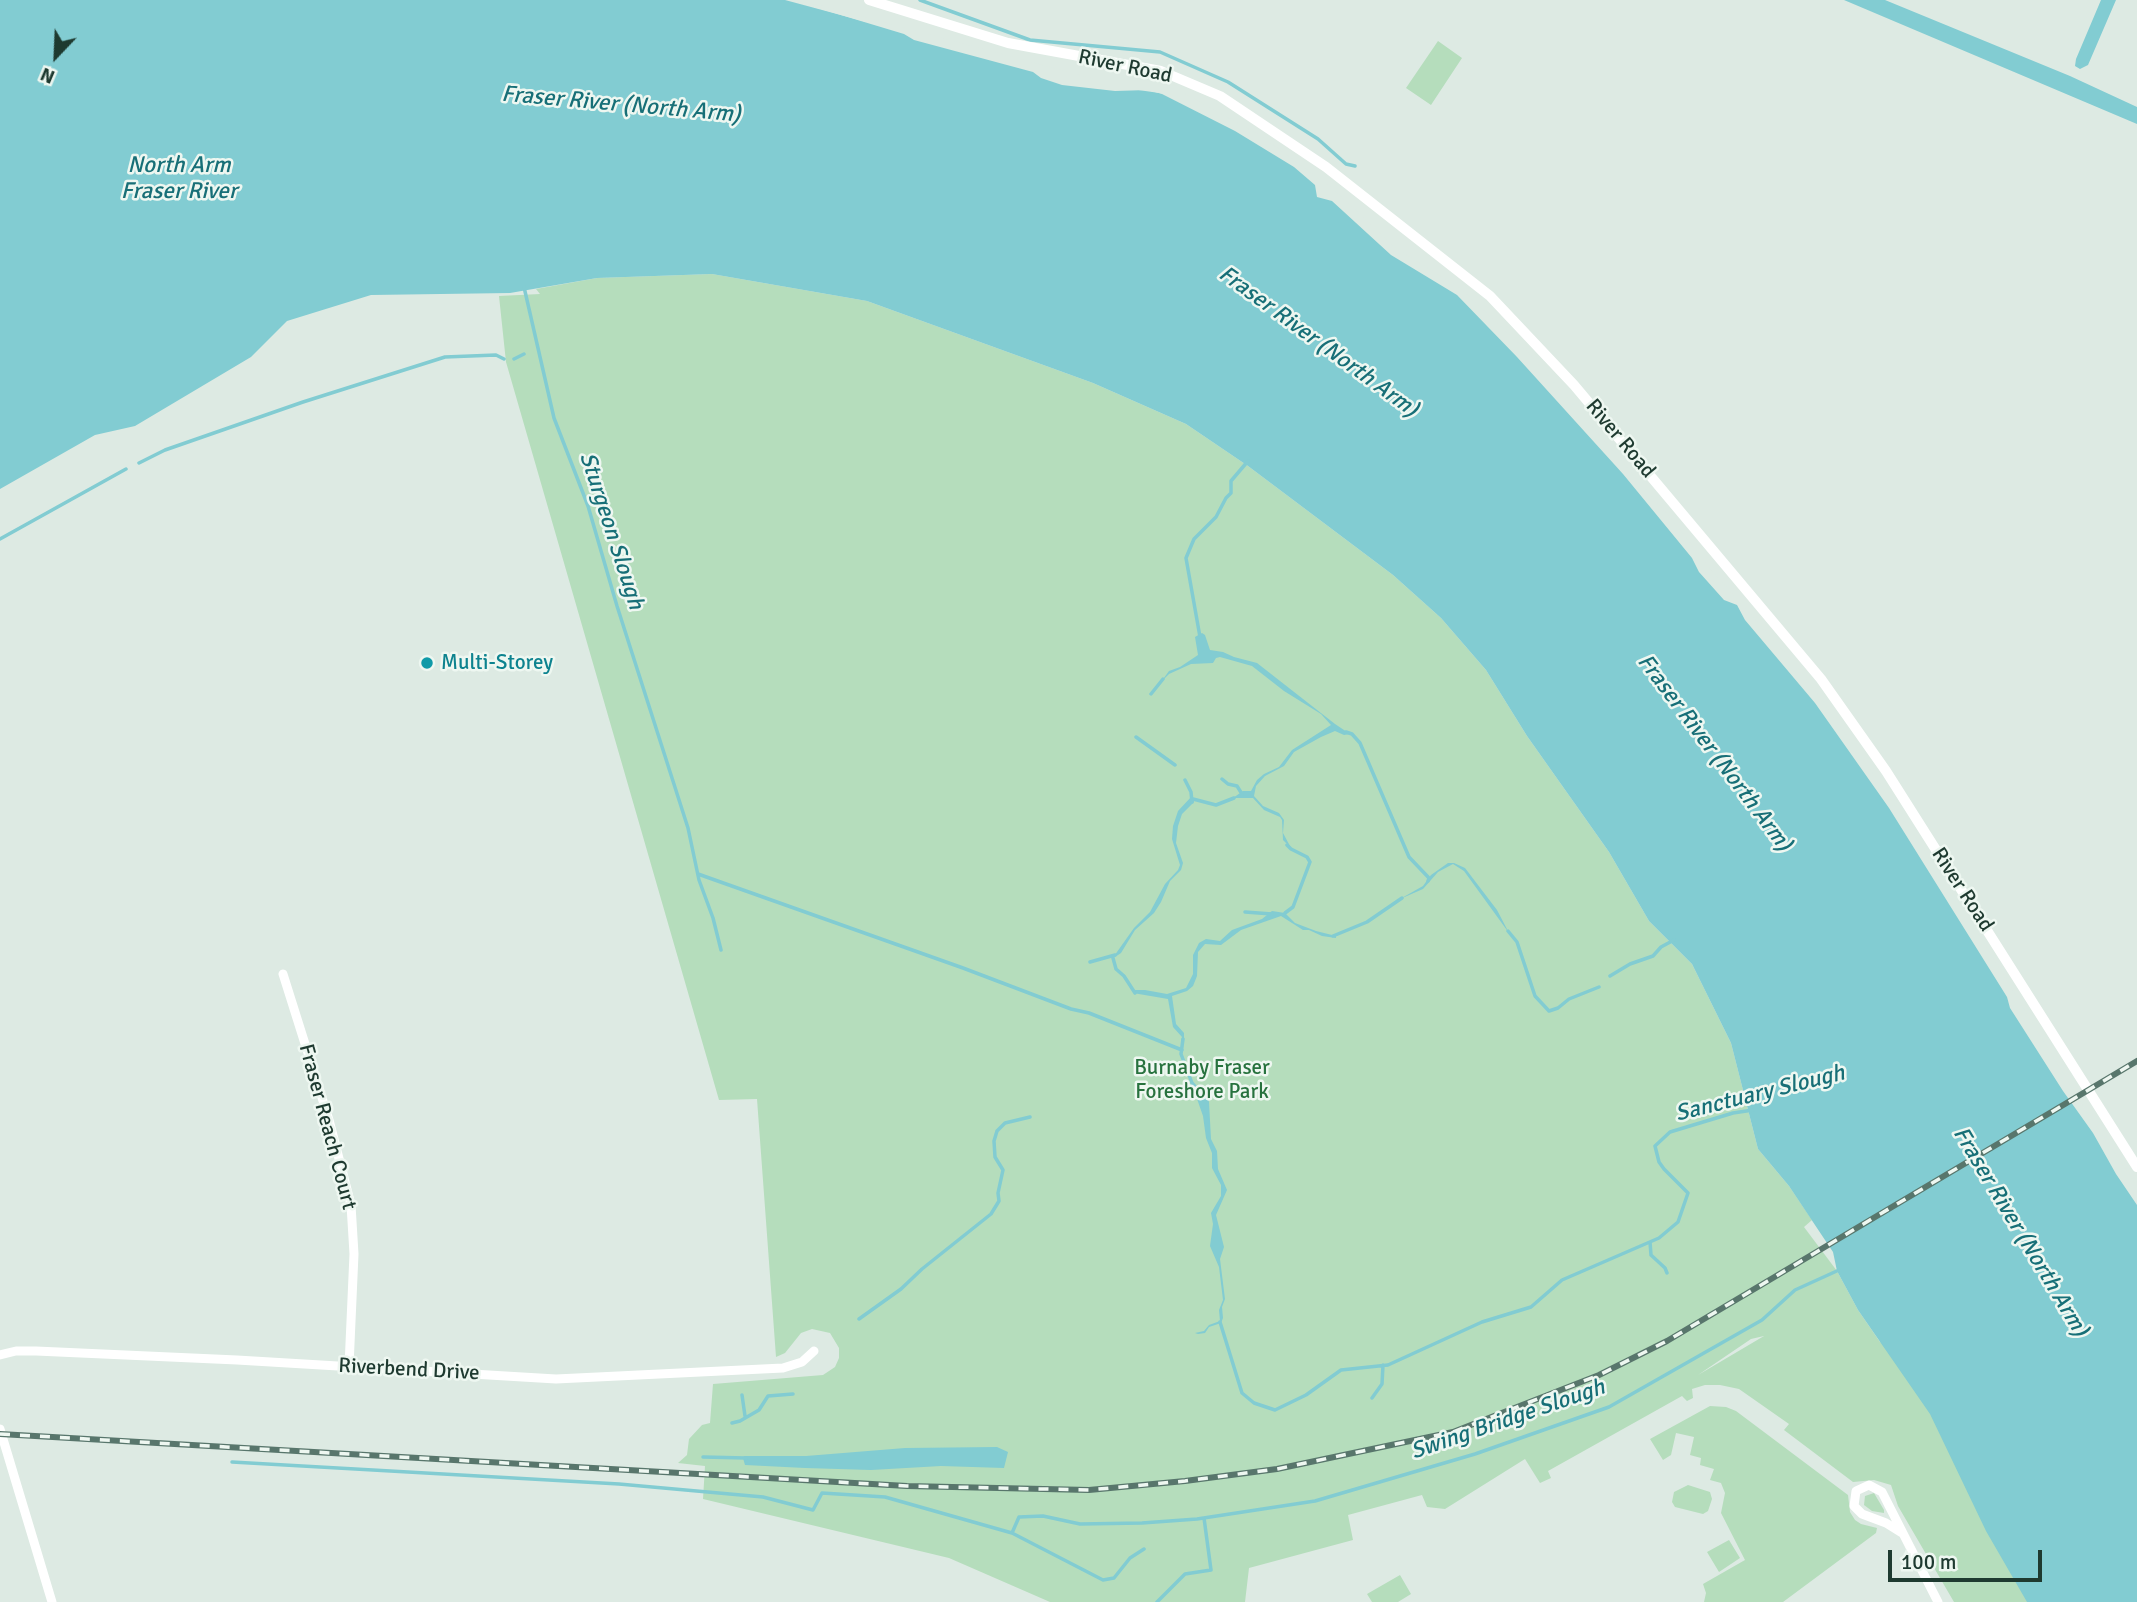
<!DOCTYPE html>
<style>
body{margin:0}
#map{position:relative;width:2137px;height:1602px;overflow:hidden;background:#ddeae3;font-family:Signika,sans-serif}
canvas{display:block}
.north{position:absolute;left:21px;top:21px;width:70px;height:70px;-webkit-text-stroke:5px #eef7f1;paint-order:stroke;rotate:203deg;font-size:19px;font-weight:700;line-height:28px;text-align:center;color:#1e3a30}
.north::after{content:'';display:block;margin:auto;width:24px;height:32px;background:#1e3a30;clip-path:polygon(50% 0,100% 100%,50% 72%,0 100%)}
.scale{position:absolute;left:1888px;top:1550px;width:154px;height:32px;box-sizing:border-box;border:4px solid #1e3a30;border-top:0;padding-left:9px;font-size:21px;line-height:24px;white-space:nowrap;color:#1e3a30;-webkit-text-stroke:5px #eef7f1;paint-order:stroke}
</style>
<div id="map">
<canvas width="2137" height="1602"></canvas>
<div class="north">N</div>
<div class="scale">100 m</div>
</div>
<script>
const g = document.querySelector('canvas').getContext('2d');
g.lineJoin = 'round';
function paint(path, color) { g.fillStyle = color; g.fill(path, 'evenodd'); }
const toPath = rows => new Path2D(rows.map(r => 'M' + r).join(''));
function trace(path, color, width, dash) { g.strokeStyle = color; g.lineWidth = width; g.lineCap = dash ? 'butt' : 'round'; g.setLineDash(dash || []); g.stroke(path); }
function write(font, color, halo, rows, align = 'center') {
  g.font = font + ' Signika,sans-serif'; g.lineWidth = 5; g.setLineDash([]); g.textBaseline = 'middle'; g.strokeStyle = halo; g.fillStyle = color; for (const [text, x, y, turn = 0] of rows) {
    g.save(); g.translate(x, y); g.rotate((+turn || 0) * Math.PI / 180); g.textAlign = isNaN(turn) ? turn : align; if (halo) g.strokeText(text, 0, 0); g.fillText(text, 0, 0); g.restore();
  }
}
const green = toPath([
 [1438,41,1462,58,1431,105,1406,88],
 [712,274,867,301,1093,383,1186,424,1248,466,1393,575,1441,618,1486,670,1527,736,1609,852,1649,921,1692,964,1731,1043,1758,1149,1789,1186,1812,1220,1804,1227,1837,1271,1858,1310,1880,1342,1902,1350,2045,1602,1954,1602,1898,1506,1891,1485,1874,1480,1853,1482,1784,1430,1789,1424,1739,1389,1720,1385,1705,1385,1692,1389,1693,1398,1687,1401,1682,1396,1548,1471,1551,1478,1540,1483,1525,1459,1445,1509,1427,1507,1422,1495,1348,1515,1353,1540,1249,1568,1245,1602,1050,1602,949,1558,703,1499,705,1466,678,1463,687,1455,689,1439,702,1425,710,1423,713,1384,823,1375,835,1367,839,1358,839,1348,830,1333,812,1329,801,1333,785,1353,776,1357,757,1099,719,1100,506,362,499,296,540,294,536,289,597,278],
 [1764,1336,1698,1375,1751,1339],
 [1710,1406,1726,1407,1736,1411,1848,1495,1850,1512,1855,1520,1861,1524,1877,1528,1876,1533,1783,1602,1704,1602,1706,1593,1703,1584,1745,1560,1721,1513,1725,1493,1721,1483,1710,1480,1714,1469,1700,1465,1701,1458,1690,1455,1694,1437,1676,1433,1671,1455,1663,1460,1650,1439],
 [1688,1485,1710,1492,1712,1499,1708,1511,1703,1514,1675,1507,1672,1502,1674,1492],
 [1874,1493,1884,1510,1884,1513,1872,1511,1864,1505,1865,1496],
 [1729,1540,1740,1558,1719,1572,1707,1552],
 [1400,1575,1411,1594,1398,1602,1372,1602,1367,1594]
]);
const water = toPath([
 [0,0,785,0,1097,84,1180,96,1259,139,1329,190,1395,252,1458,290,1526,354,1800,675,1876,784,2137,1192,2137,1602,2027,1602,1986,1531,1930,1414,1858,1310,1837,1271,1833,1252,1789,1186,1758,1149,1731,1043,1692,964,1649,921,1609,852,1527,736,1486,670,1441,618,1393,575,1248,466,1186,424,1093,383,867,301,712,274,597,278,510,293,371,295,287,321,251,357,135,426,95,435,0,489],
 [1844,0,1885,0,2070,76,2137,107,2137,124],
 [2101,0,2116,0,2088,65,2080,69,2075,66,2076,59],
 [1202,633,1205,635,1210,650,1223,652,1234,657,1257,663,1335,724,1350,734,1344,735,1335,731,1321,737,1294,752,1284,766,1265,776,1256,786,1254,796,1263,806,1279,813,1284,820,1283,833,1291,848,1283,840,1282,820,1280,817,1264,810,1253,798,1233,798,1243,791,1251,791,1257,780,1264,774,1279,767,1292,750,1331,725,1321,714,1284,691,1252,666,1220,657,1216,658,1213,663,1191,664,1169,674,1161,682,1169,671,1180,667,1198,655,1195,637],
 [1192,796,1194,802,1182,814,1178,826,1176,843,1183,863,1181,870,1170,881,1161,902,1154,913,1135,930,1121,953,1112,959,1134,928,1150,912,1165,884,1178,870,1180,865,1172,839,1173,826,1178,811],
 [1448,863,1454,863,1465,868,1497,910,1509,933,1464,871,1453,864,1438,872,1423,889,1400,899,1423,886,1431,875],
 [1272,911,1285,913,1295,923,1316,931,1336,936,1336,938,1322,936,1309,930,1303,930,1281,916,1241,930,1221,945,1205,944,1198,952,1197,976,1193,986,1187,991,1172,996,1176,1024,1184,1033,1184,1043,1181,1041,1182,1037,1173,1027,1168,999,1133,993,1134,990,1145,990,1167,994,1186,988,1193,974,1193,955,1199,943,1206,939,1220,941,1232,930,1262,919],
 [1196,1087,1205,1091,1209,1102,1211,1139,1217,1151,1218,1169,1227,1190,1216,1215,1224,1247,1220,1259,1225,1299,1222,1307,1223,1318,1221,1323,1209,1327,1205,1333,1198,1334,1195,1333,1204,1331,1209,1325,1220,1321,1219,1310,1223,1300,1219,1267,1210,1246,1213,1224,1211,1213,1221,1196,1221,1185,1212,1168,1212,1153,1206,1138,1203,1116,1196,1096],
 [997,1447,1008,1452,1004,1468,941,1466,871,1470,805,1468,745,1465,743,1458,744,1456,806,1456,905,1448]
]);
const pier = toPath([
 [791,0,828,7,1098,80,1182,92,1261,136,1332,188,1397,249,1460,288,1528,352,1674,522,1712,571,1803,673,1879,782,1976,930,2086,1111,2137,1186,2137,1205,2116,1174,2093,1133,2063,1091,2010,1008,2007,997,1889,808,1815,703,1745,620,1737,605,1724,600,1699,572,1692,558,1623,474,1517,357,1457,295,1391,255,1332,201,1317,197,1315,185,1294,167,1235,131,1162,94,1148,90,1115,91,1062,85,1041,78,1033,72,914,40,904,34]
]);
const stream = toPath([
 [920,0,1030,40,1160,52,1228,82,1318,139,1346,164,1355,166],
 [524,287,554,418,588,506,617,606,688,828,699,880,713,918,721,950],
 [514,359,524,354],
 [139,463,165,450,303,402,445,357,496,355,504,359],
 [0,539,126,469],
 [1200,637,1186,558,1194,539,1216,517,1226,498,1231,493,1231,481,1248,461],
 [1151,694,1163,679],
 [1346,732,1352,734,1360,743,1409,857,1429,878,1428,881],
 [1136,737,1175,765],
 [1222,779,1228,784,1237,786,1242,794],
 [1185,780,1191,792,1192,802],
 [1193,799,1216,805,1234,798],
 [698,874,963,968,1071,1009,1089,1013,1182,1050],
 [1245,912,1272,914],
 [1285,913,1293,907,1310,862,1307,857,1291,849,1287,845],
 [1508,931,1517,942,1535,996,1549,1011,1558,1008,1569,999,1599,987],
 [1333,936,1367,922,1402,898],
 [1113,958,1116,969,1124,976,1135,993],
 [1090,962,1115,955],
 [1610,976,1630,964,1653,956,1661,947,1674,940],
 [1183,1039,1181,1054,1192,1083,1198,1090],
 [1650,1242,1651,1255,1665,1268,1667,1273],
 [859,1319,901,1289,922,1269,991,1214,999,1201,998,1193,1003,1170,995,1157,994,1141,997,1131,1005,1123,1030,1117],
 [1220,1322,1242,1393,1254,1403,1275,1410,1306,1395,1341,1370,1388,1365,1482,1322,1531,1307,1562,1280,1659,1238,1678,1222,1688,1193,1664,1169,1659,1162,1655,1146,1670,1132,1733,1113,1753,1110],
 [742,1395,745,1416],
 [1372,1398,1382,1384,1383,1365],
 [732,1423,740,1421,759,1410,768,1396,793,1394],
 [703,1457,746,1458],
 [232,1462,619,1484,763,1497,813,1510,822,1493,885,1497,1012,1533,1103,1580,1114,1578,1130,1558,1144,1549],
 [1012,1533,1019,1517,1043,1516,1080,1524,1142,1523,1197,1519,1315,1501,1475,1454,1609,1407,1762,1320,1795,1290,1839,1270],
 [1157,1602,1185,1574,1211,1570,1204,1518]
]);
const minor = toPath([
 [283,974,329,1120,351,1205,354,1254,349,1366],
 [0,1355,16,1351,36,1351,237,1360,556,1379,783,1368,802,1362,814,1351],
 [0,1429,52,1602],
 [1902,1533,1886,1523,1862,1514,1854,1506,1856,1491,1869,1485,1882,1492,1938,1602]
]);
const tertiary = toPath([
 [869,0,1008,43,1161,71,1220,96,1326,167,1490,296,1574,385,1821,679,1886,771,2137,1167]
]);
const rail = toPath([
 [0,1434,907,1486,1089,1490,1185,1481,1277,1469,1453,1432,1599,1375,1667,1341,2137,1061]
]);
const markers = [
 [427,663,7,"#0f9aa8"]
];
const streetNames = [
 ["River Road",1125,67,12],
 ["River Road",1620,439,50],
 ["River Road",1962,890,57],
 ["Fraser Reach Court",327,1127,75],
 ["Riverbend Drive",409,1370,3]
];
const cultureNames = [
 ["Multi-Storey",441,663]
];
const parkNames = [
 ["Burnaby Fraser",1202,1068],
 ["Foreshore Park",1202,1092]
];
const waterNames = [
 ["Fraser River (North Arm)",621,105,5],
 ["North Arm",179,166],
 ["Fraser River",179,192],
 ["Fraser River (North Arm)",1318,342,36],
 ["Sturgeon Slough",611,531,72],
 ["Fraser River (North Arm)",1714,753,53],
 ["Sanctuary Slough",1760,1094,-14],
 ["Fraser River (North Arm)",2020,1232,59],
 ["Swing Bridge Slough",1508,1420,-19]
];
paint(green, '#b5ddbc');
paint(water, '#82ccd2');
paint(pier, '#ddeae3');
trace(stream, '#82ccd2', 3.5);
trace(minor, '#fff', 9);
trace(tertiary, '#fff', 10);
trace(rail, '#58766c', 6);
trace(rail, '#eef7f1', 3.5, [10]);
for (const [x, y, r, color] of markers) { const dot = new Path2D(); dot.arc(x, y, r, 0, 2 * Math.PI); g.fillStyle = color; g.fill(dot); trace(dot, '#eef7f1', 2.5); }
write('21px', '#1e3a30', '#eef7f1', streetNames);
write('21px', '#0d838f', '#eef7f1', cultureNames, 'left');
write('21px', '#27723e', '#eef7f1', parkNames);
write('italic 23px', '#176f77', '#eef7f1', waterNames);
</script>
